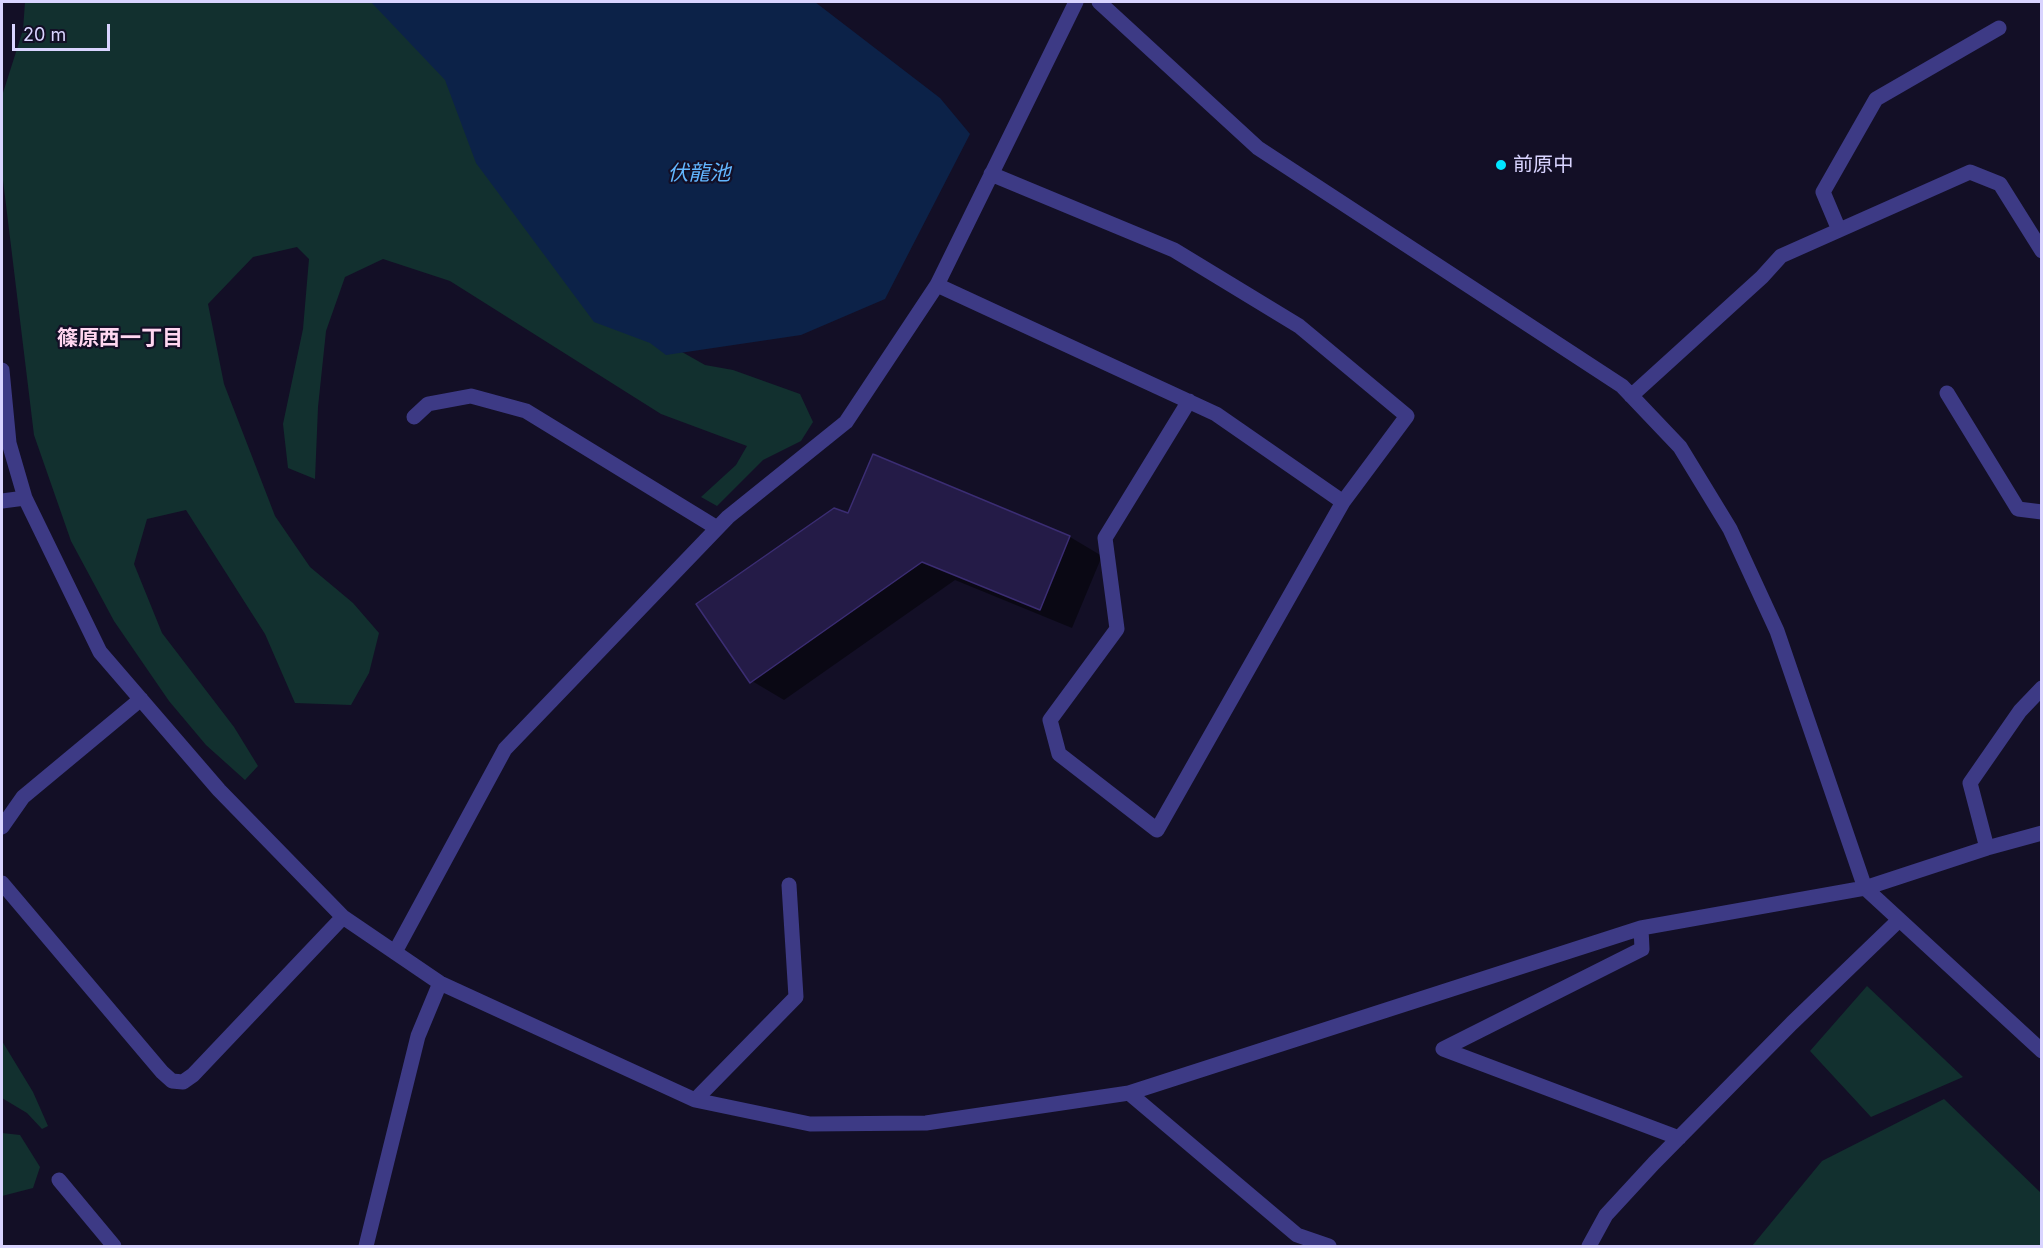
<!DOCTYPE html>
<meta charset="utf-8">
<style>
body{margin:0}
#map{position:relative;width:2043px;height:1248px;overflow:hidden;background:#130f26;font-family:Inter,sans-serif}
canvas{display:block}
.frame{position:absolute;inset:0;border:3px solid #d9d4ff;pointer-events:none}
.scale{position:absolute;left:12px;top:24px;width:98px;height:27px;box-sizing:border-box;border:3px solid #d9d4ff;border-top:0;padding-left:8px;font-size:18px;line-height:21px;white-space:nowrap;color:#d9d4ff;-webkit-text-stroke:4px #130f26;paint-order:stroke}
</style>
<div id="map">
<canvas width="2043" height="1248"></canvas>
<div class="frame"></div>
<div class="scale">20 m</div>
</div>
<script>
const g = document.querySelector('canvas').getContext('2d');
g.lineJoin = 'round';
function paint(path, color) { g.fillStyle = color; g.fill(path, 'evenodd'); }
const toPath = rows => new Path2D(rows.map(r => 'M' + r).join(''));
function trace(path, color, width, dash) { g.strokeStyle = color; g.lineWidth = width; g.lineCap = dash ? 'butt' : 'round'; g.setLineDash(dash || []); g.stroke(path); }
function write(font, color, halo, rows, align = 'center') {
  g.font = font + ' Inter,"Noto Sans JP",sans-serif'; g.lineWidth = 4.5; g.setLineDash([]); g.textBaseline = 'middle'; g.strokeStyle = halo; g.fillStyle = color; for (const [text, x, y, turn = 0] of rows) {
    g.save(); g.translate(x, y); g.rotate((+turn || 0) * Math.PI / 180); g.textAlign = isNaN(turn) ? turn : align; if (halo) g.strokeText(text, 0, 0); g.fillText(text, 0, 0); g.restore();
  }
}
const green = toPath([
 [25,2,394,2,622,318,705,365,733,370,800,394,813,422,801,441,763,460,717,506,701,497,736,465,747,446,661,414,450,281,383,259,345,277,326,331,318,407,315,479,288,468,283,424,303,329,309,259,297,247,253,257,208,304,224,384,275,516,310,567,353,603,379,633,369,673,351,705,295,703,265,634,186,510,147,519,134,564,162,633,234,727,258,766,245,780,206,745,169,701,114,621,71,541,34,435,2,172,2,96,23,30],
 [1867,986,1963,1077,1871,1117,1810,1051],
 [2,1041,33,1092,48,1126,42,1129,27,1113,2,1098],
 [1944,1099,2041,1193,2041,1246,1752,1246,1822,1161],
 [2,1133,20,1135,40,1167,33,1188,2,1196]
]);
const water = toPath([
 [371,2,815,2,940,98,970,134,885,299,801,335,666,355,650,343,594,322,476,163,445,80]
]);
const shadow = toPath([
 [874,456,1070,537,1102,556,1072,628,955,580,784,700,752,681,849,515]
]);
const building = toPath([
 [873,454,1070,536,1040,610,922,562,750,683,696,604,834,508,848,513,873,454]
]);
const minor = toPath([
 [1099,2,1258,148,1622,386,1680,447,1730,529,1777,631,1865,888,2042,1051],
 [991,174,1174,250,1299,326,1407,416,1343,502,1157,830,1059,754,1050,720,1117,629,1105,538,1189,401],
 [1839,230,1823,192,1876,99,1999,28],
 [937,285,1216,414,1343,502],
 [2,370,9,443,25,498,100,652,219,790,343,917,440,983,695,1100,810,1124,926,1123,1129,1093,1641,928,1865,888,1987,848,2042,833],
 [1947,393,2018,509,2042,512],
 [1631,396,1762,277,1781,256,1970,172,2000,184,2042,251],
 [414,417,428,404,471,396,526,411,717,528],
 [2,501,25,498],
 [2,827,23,797,141,699],
 [1987,848,1970,783,2020,711,2042,688],
 [2,883,162,1072,172,1081,183,1082,193,1075,343,917],
 [1641,928,1642,949,1443,1049,1679,1138],
 [395,952,505,749,728,517,846,422,937,285,1076,2],
 [1129,1093,1297,1235,1329,1246],
 [695,1100,796,997,789,885],
 [59,1180,114,1246],
 [366,1246,418,1036,440,983],
 [1589,1246,1606,1215,1654,1163,1792,1023,1899,920]
]);
const markers = [
 [1501,165,6,"#00e5ff"]
];
const poiNames = [
 ["前原中",1513,165]
];
const waterNames = [
 ["伏龍池",699,174]
];
const neighbourhoodNames = [
 ["篠原西一丁目",120,339]
];
paint(green, '#12302f');
paint(water, '#0c2248');
paint(shadow, '#0007');
paint(building, '#241b47');
trace(building, '#3b2d73', 1.5);
trace(minor, '#3d3a85', 15);
for (const [x, y, r, color] of markers) { const dot = new Path2D(); dot.arc(x, y, r, 0, 2 * Math.PI); g.fillStyle = color; g.fill(dot); trace(dot, '#130f26', 2); }
write('20px', '#d9d4ff', '#130f26', poiNames, 'left');
write('italic 21px', '#62b6ff', '#130f26', waterNames);
write('bold 21px', '#ffd6f0', '#130f26', neighbourhoodNames);
</script>
